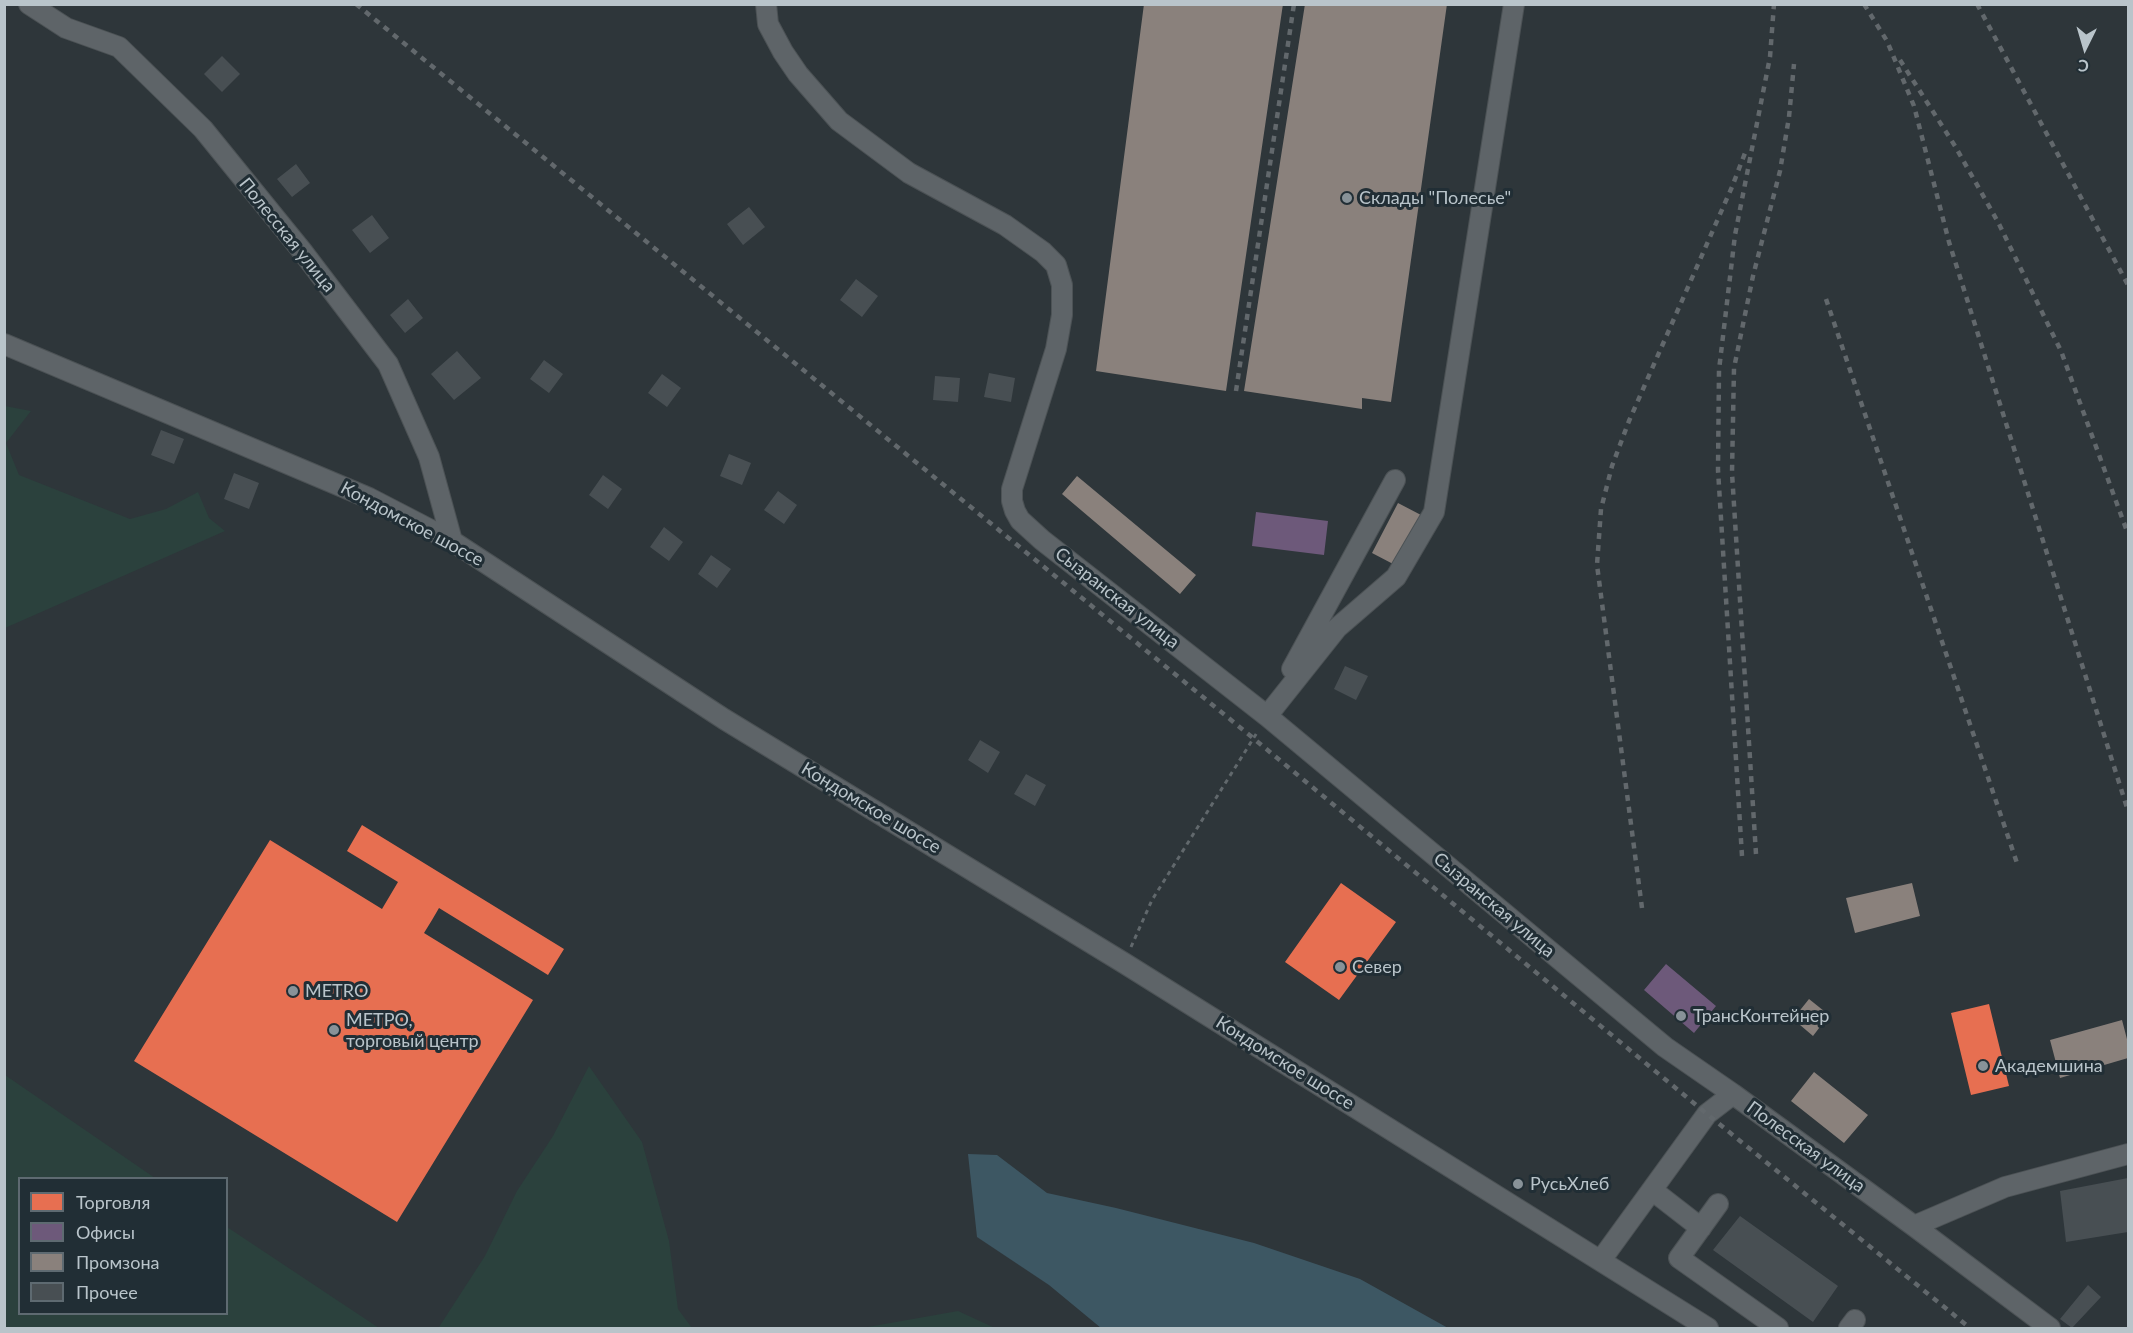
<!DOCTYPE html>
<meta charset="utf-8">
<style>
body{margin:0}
#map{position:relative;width:2133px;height:1333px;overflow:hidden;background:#2e363a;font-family:Lato,sans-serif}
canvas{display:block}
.frame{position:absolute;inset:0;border:6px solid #b9c4ca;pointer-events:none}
.legend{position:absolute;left:18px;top:1177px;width:210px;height:138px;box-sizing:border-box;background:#212e35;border:2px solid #5e6a71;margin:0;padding:8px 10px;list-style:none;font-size:18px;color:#b9c4ca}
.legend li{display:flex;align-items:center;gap:12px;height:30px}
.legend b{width:30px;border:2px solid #5e6a71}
.north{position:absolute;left:2055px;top:18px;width:60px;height:60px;-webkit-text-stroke:4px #212e35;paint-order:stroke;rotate:185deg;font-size:16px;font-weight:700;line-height:24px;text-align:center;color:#b9c4ca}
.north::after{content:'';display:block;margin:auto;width:21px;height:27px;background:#b9c4ca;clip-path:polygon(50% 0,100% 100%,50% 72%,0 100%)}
</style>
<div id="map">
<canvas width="2133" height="1333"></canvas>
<div class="frame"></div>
<ul class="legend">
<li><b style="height:16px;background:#e76f51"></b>Торговля</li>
<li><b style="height:16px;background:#6d597a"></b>Офисы</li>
<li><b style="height:16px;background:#8a817c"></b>Промзона</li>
<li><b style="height:16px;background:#484f53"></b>Прочее</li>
</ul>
<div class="north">С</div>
</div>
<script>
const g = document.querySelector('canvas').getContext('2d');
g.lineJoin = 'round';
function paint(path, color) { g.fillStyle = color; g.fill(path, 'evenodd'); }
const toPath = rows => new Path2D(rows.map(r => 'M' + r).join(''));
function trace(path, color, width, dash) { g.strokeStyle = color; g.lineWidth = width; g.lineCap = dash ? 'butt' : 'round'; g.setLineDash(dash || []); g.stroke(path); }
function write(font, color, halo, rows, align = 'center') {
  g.font = font + ' Lato,sans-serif'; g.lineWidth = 6; g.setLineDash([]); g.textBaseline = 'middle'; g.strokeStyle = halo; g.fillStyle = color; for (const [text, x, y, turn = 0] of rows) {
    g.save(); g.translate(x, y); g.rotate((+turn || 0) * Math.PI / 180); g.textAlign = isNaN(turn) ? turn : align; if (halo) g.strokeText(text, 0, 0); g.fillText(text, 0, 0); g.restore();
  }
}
const green = toPath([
 [5,406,31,411,6,443,19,475,130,519,166,509,198,492,209,518,225,531,5,628],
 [589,1066,642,1142,669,1241,678,1309,692,1328,434,1328,439,1327,485,1256,517,1191,553,1136],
 [5,1075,155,1178,20,1178,20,1314,226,1314,227,1227,379,1328,5,1328],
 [958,1311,995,1328,858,1328,862,1328]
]);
const water = toPath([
 [968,1154,997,1155,1047,1193,1116,1208,1254,1243,1360,1279,1448,1328,1101,1328,1049,1285,977,1237]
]);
const shops = toPath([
 [362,825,564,949,548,975,439,908,432,920,424,933,533,1000,397,1222,134,1061,270,840,382,909,398,882,347,851],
 [1341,883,1396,922,1339,1000,1285,962],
 [1989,1004,2009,1086,1971,1095,1951,1013]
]);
const offices = toPath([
 [1256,512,1328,521,1324,555,1252,546],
 [1666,964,1716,1006,1694,1033,1644,990]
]);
const industry = toPath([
 [1144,4,1283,4,1226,391,1096,371],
 [1305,4,1447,4,1391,402,1362,398,1362,409,1244,391],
 [1077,476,1196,575,1180,594,1062,494],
 [1398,503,1421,515,1395,565,1372,553],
 [1912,883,1920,916,1855,933,1846,898],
 [1809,999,1829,1015,1813,1036,1793,1019],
 [2122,1020,2128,1043,2128,1058,2060,1078,2050,1040],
 [1814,1072,1868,1115,1844,1143,1791,1101]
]);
const building = toPath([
 [222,56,240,74,222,92,204,74],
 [296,164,310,183,292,197,277,179],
 [749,207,765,227,743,245,727,224],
 [372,215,389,238,370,253,352,230],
 [856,279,878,296,862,317,840,300],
 [408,299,423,318,405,333,390,315],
 [457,351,481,378,454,400,431,374],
 [544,360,563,374,549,393,530,379],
 [989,373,1015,378,1011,402,984,397],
 [662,374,681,388,667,407,648,393],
 [935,376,960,378,958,402,933,400],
 [161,430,184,439,174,464,151,455],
 [729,454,751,463,742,485,720,476],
 [234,473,259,483,249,509,224,499],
 [603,475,622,489,608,509,589,495],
 [778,491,797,505,784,524,764,510],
 [664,527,683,542,669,561,650,547],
 [711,555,731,569,717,588,698,574],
 [1345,666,1368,676,1356,700,1334,689],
 [980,740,1000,752,988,773,968,760],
 [1026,774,1046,785,1035,806,1014,794],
 [2128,1178,2128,1232,2066,1242,2060,1191],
 [1740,1216,1838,1286,1813,1322,1713,1250],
 [2088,1285,2101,1297,2072,1328,2060,1319]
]);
const path = toPath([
 [1131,947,1152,900,1258,731]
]);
const minor = toPath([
 [29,4,66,28,119,47,203,129,302,251,388,364,429,457,452,541],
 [766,4,768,24,783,52,798,74,839,121,909,173,1005,225,1043,252,1056,265,1062,285,1062,315,1056,349,1012,489,1012,501,1015,511,1020,520,1042,540,1267,716,1665,1047,1733,1094],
 [4,344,369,498,452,541,724,719,1124,963,1708,1328],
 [1292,669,1395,480],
 [1267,716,1337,628,1396,577,1434,512,1514,4],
 [1652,1190,1701,1228],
 [1718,1204,1679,1258,1778,1328],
 [1914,1226,2005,1187,2128,1154],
 [1601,1260,1707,1114,1733,1094,1914,1226,2050,1328],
 [1849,1328,1855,1320]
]);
const rail = toPath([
 [356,4,1253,738,1707,1114,1970,1328],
 [1864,4,1887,41,1914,106,1949,242,2128,811],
 [1977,4,2128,285],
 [1900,60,1955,146,1998,222,2061,351,2128,534],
 [1826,299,2018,866],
 [1236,391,1294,4],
 [1756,854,1732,473,1734,368,1753,276,1780,171,1789,117,1794,64],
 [1742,856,1718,470,1719,370,1735,235,1770,57,1774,4],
 [1642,908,1597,565,1601,509,1612,466,1629,421,1732,187,1745,153]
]);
const markers = [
 [1347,198,6,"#889298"],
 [1340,967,6,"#889298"],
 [293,991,6,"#889298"],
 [1681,1016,6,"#889298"],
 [334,1030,6,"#889298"],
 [1983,1066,6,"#889298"],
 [1518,1184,6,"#889298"]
];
const poiNames = [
 ["Склады \"Полесье\"",1359,198],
 ["Север",1352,967],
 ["METRO",305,991],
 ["ТрансКонтейнер",1693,1016],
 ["МЕТРО,",346,1020],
 ["торговый центр",346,1041],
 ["Академшина",1995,1066],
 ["РусьХлеб",1530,1184]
];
const streetNames = [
 ["Полесская улица",287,235,51],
 ["Кондомское шоссе",412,524,28],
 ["Сызранская улица",1117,598,38],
 ["Кондомское шоссе",871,808,31],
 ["Сызранская улица",1494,905,40],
 ["Кондомское шоссе",1285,1063,32],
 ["Полесская улица",1806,1147,36]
];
paint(green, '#2b413d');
paint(water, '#3d5763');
paint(shops, '#e76f51');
paint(offices, '#6d597a');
paint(industry, '#8a817c');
paint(building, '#484f53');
trace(minor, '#4c5255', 22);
trace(path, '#61686c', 3, [4.5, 4.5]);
trace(minor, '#5e6468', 20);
trace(rail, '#62686c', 4.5, [6, 6]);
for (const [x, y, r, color] of markers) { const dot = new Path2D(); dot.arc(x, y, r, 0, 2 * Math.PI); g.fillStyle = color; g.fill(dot); trace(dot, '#212e35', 2); }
write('18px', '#b9c4ca', '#212e35', poiNames, 'left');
write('18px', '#b9c4ca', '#212e35', streetNames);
</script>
